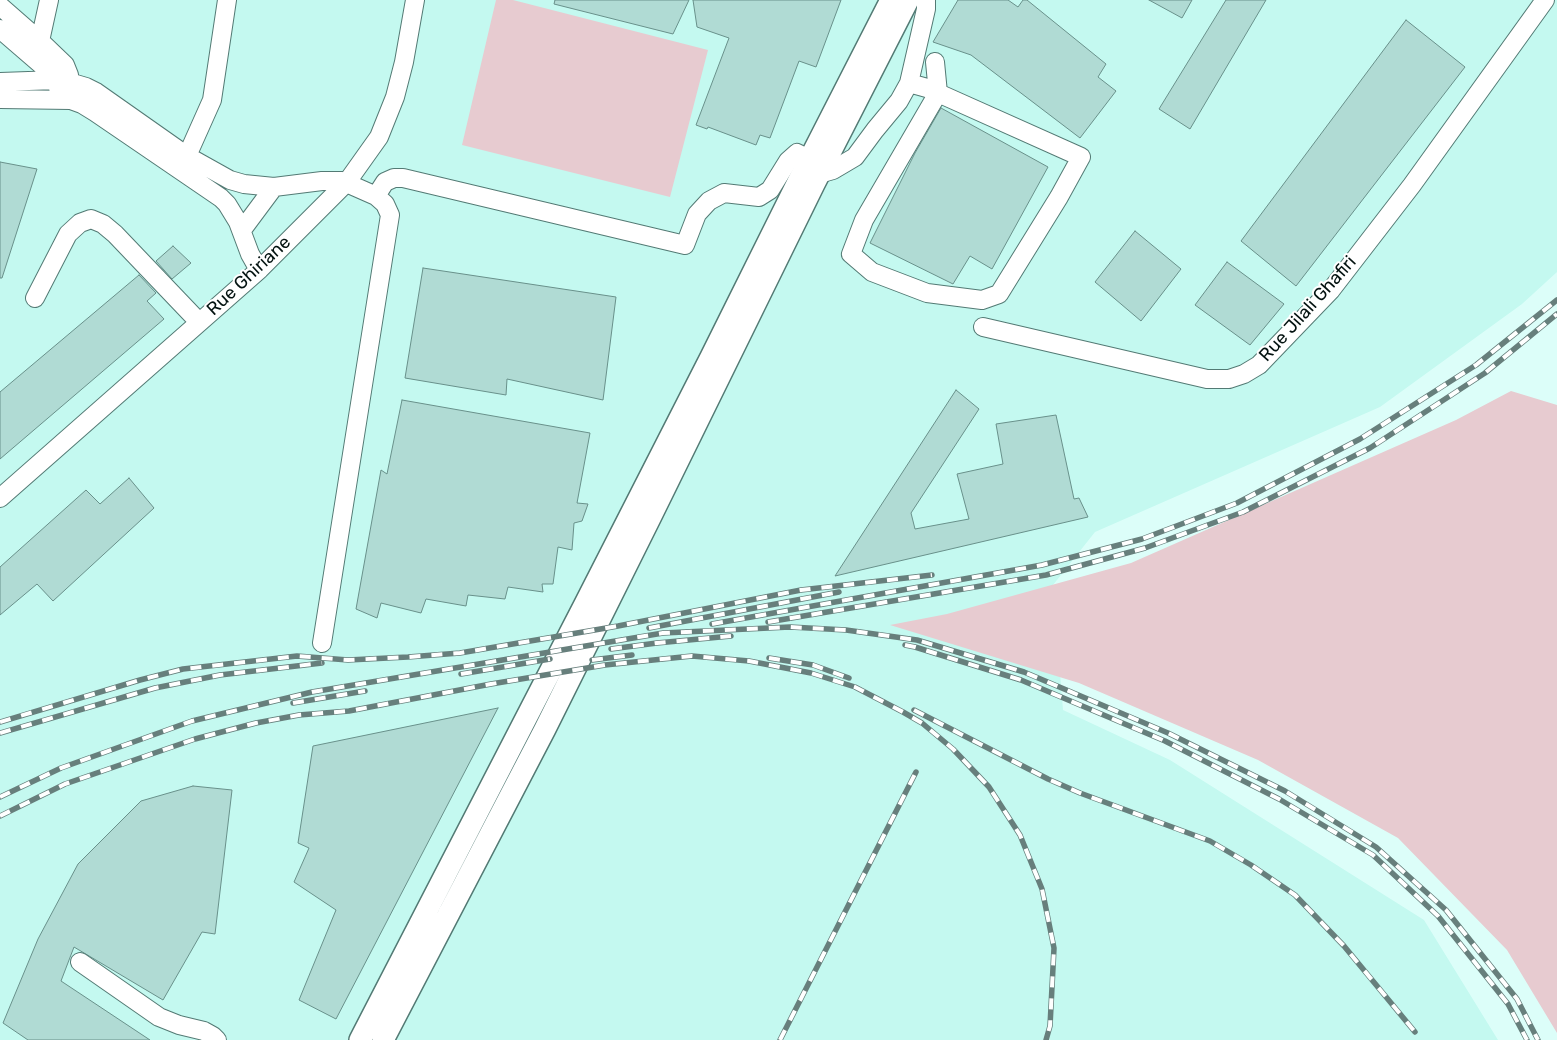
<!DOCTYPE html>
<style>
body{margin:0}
canvas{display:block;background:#dcfef9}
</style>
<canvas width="1557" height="1040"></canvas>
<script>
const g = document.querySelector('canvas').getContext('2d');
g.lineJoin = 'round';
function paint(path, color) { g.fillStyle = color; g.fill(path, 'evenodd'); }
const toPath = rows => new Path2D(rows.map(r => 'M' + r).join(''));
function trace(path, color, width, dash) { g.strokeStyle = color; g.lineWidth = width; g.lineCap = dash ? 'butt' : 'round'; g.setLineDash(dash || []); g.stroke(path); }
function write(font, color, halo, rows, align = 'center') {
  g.font = font + ' Rubik,sans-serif'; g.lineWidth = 4; g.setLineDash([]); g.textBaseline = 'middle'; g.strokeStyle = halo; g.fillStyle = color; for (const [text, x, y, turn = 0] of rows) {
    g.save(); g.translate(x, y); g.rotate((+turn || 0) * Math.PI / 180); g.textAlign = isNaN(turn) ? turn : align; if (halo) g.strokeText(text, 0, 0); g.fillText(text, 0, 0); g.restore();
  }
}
const built = toPath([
 [0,0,1557,0,1557,272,1522,304,1380,407,1095,532,1053,585,1063,710,1170,760,1424,920,1498,1040,0,1040]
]);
const green = toPath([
 [496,0,513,0,708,50,670,197,462,145],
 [1511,391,1557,405,1557,1033,1507,950,1398,838,1258,760,1079,683,890,625,947,614,1131,563,1456,420]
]);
const building = toPath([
 [555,0,689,0,673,34,554,4,555,0],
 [693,0,841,0,816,67,799,61,770,138,760,135,756,145,708,127,707,129,696,125,729,38,697,27,693,0],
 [958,0,1008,0,1018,7,1023,0,1027,0,1106,64,1098,77,1116,91,1080,138,971,55,933,42,958,0],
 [1149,0,1192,0,1182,18,1149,0],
 [1226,0,1266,0,1190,129,1159,109,1226,0],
 [1406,20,1465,67,1296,286,1241,241,1406,20],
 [941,108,1048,167,992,269,970,256,953,284,870,243,915,153,941,108],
 [0,162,37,169,2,278,0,278,0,162],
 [1135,231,1181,269,1141,321,1095,282,1135,231],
 [173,246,191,263,172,279,156,261,173,246],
 [1227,262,1284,304,1250,345,1195,305,1227,262],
 [423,268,616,297,603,400,507,379,506,395,405,378,423,268],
 [139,275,156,293,147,301,164,319,0,459,0,392,139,275],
 [956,390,979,409,911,513,915,529,969,519,957,474,1003,464,996,424,1056,415,1074,499,1079,498,1088,517,835,576,956,390],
 [402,400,590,433,577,503,588,504,582,521,574,523,572,550,558,547,553,584,542,584,543,592,508,587,505,599,468,595,466,606,426,599,421,613,381,603,377,618,356,609,381,470,387,474,402,400],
 [129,478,154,508,53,601,37,584,0,615,0,567,86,490,100,504,129,478],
 [498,708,336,1019,299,1000,336,910,294,882,309,848,298,843,313,746,498,708],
 [193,786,232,790,215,934,202,932,163,1000,74,947,61,981,150,1040,28,1040,3,1023,38,939,78,864,141,801,193,786]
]);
const minor = toPath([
 [0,6,40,41,65,65,69,75,70,92],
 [0,29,52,74,57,80,58,88],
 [40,41,49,0],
 [0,82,57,80,69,82,86,87,96,92,187,156,230,180,244,184,274,187,322,181,342,181,376,196,385,204,390,215,322,643],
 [909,83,927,88,938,93,1081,157,1059,197,999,294,982,300,927,293,872,272,851,254,864,220,938,93,935,62],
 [0,99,71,100,82,104,95,112,221,198,227,204,238,222,250,254,259,270],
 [187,156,212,100,227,0],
 [819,174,833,170,855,157,875,130,899,101,909,83,926,9,926,0],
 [376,196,385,182,394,178,403,178,685,245,697,214,709,201,724,193,759,197,770,190,788,161,797,153,809,159],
 [242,230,274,187],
 [35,298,68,234,80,223,91,219,103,224,115,234,199,322],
 [983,327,1207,379,1229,379,1244,374,1259,365,1331,290,1412,185,1545,0],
 [0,498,259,270,347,182,379,137,395,97,404,62,415,0],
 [80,962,159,1017,179,1025,204,1031,213,1036,217,1040]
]);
const major = toPath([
 [360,1040,585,604,711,357,800,178,891,0],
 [383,1040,545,729,650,518,814,184,908,0]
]);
const rail = toPath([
 [768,622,1046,575,1145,548,1243,512,1370,448,1485,373,1557,314],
 [712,624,1042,565,1142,539,1237,503,1360,439,1476,365,1557,300],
 [649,628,839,592],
 [905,645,915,647,1021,680,1165,741,1279,799,1373,855,1438,916,1508,1004,1527,1040],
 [611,649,657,643,731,636],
 [769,658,813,665,849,678],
 [592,660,632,655],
 [461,674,550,659],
 [293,703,365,691],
 [914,710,1048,779,1080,793,1210,841,1251,865,1295,895,1344,946,1415,1032],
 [0,722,140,680,183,669,297,656,348,660,408,657,460,653,618,626,801,590,932,575],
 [0,733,155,688,220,675,322,663],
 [0,797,61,768,192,721,312,692,663,633,790,627,846,630,917,640,1024,672,1168,733,1285,791,1376,847,1446,910,1517,999,1538,1040],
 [0,816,65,784,195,739,256,723,299,715,349,711,491,684,605,665,692,656,749,661,811,673,855,687,903,712,922,723,953,749,989,787,1020,835,1042,889,1054,948,1050,1026,1046,1040],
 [780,1040,916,772]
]);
const streetNames = [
 ["Rue Ghiriane",249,276,-43],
 ["Rue Jilali Ghafiri",1308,309,-48]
];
paint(built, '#c4f9f0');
paint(green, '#e7cbd0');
paint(building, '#b0dbd4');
trace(building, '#69918b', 1);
trace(minor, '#537a74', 20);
trace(major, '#537a74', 24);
trace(minor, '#fff', 18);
trace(major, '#fff', 21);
trace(rail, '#677f7c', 5.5);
trace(rail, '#fff', 4, [11]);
write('18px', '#031210', '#fff', streetNames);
</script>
